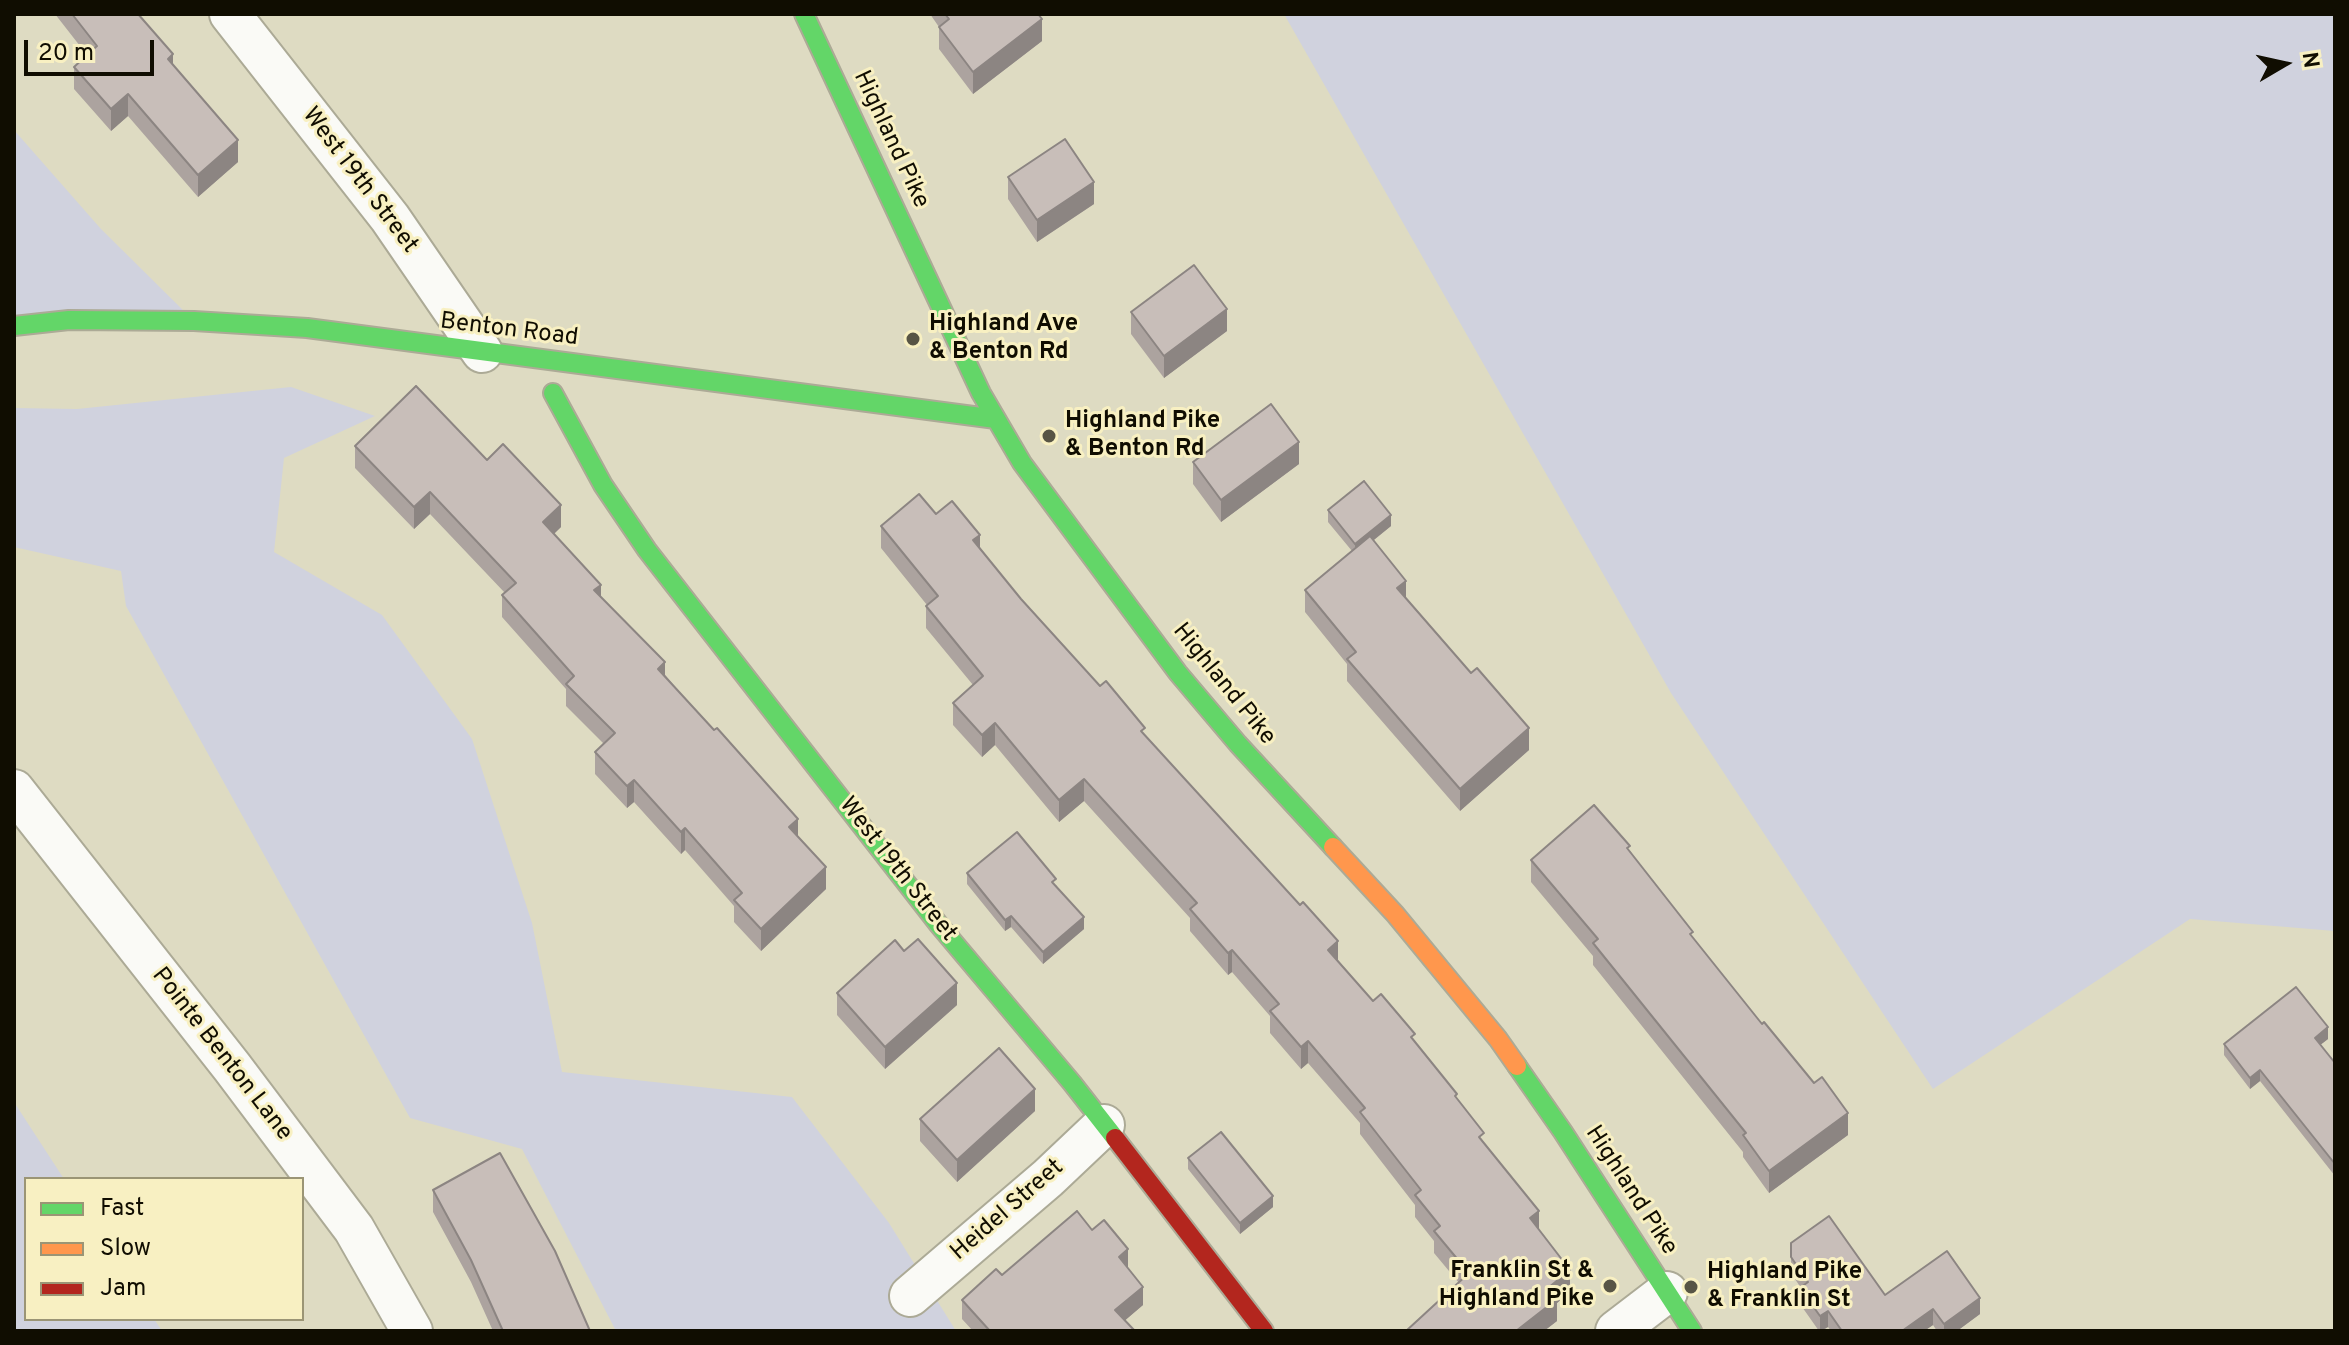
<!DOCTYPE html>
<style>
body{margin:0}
#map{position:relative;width:2349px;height:1345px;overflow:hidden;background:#dedbc2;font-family:Overpass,sans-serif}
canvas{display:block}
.frame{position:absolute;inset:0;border:16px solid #100d01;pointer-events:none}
.legend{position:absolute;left:24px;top:1177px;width:280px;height:144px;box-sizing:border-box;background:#f8f0c2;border:2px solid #9b9575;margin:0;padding:10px 14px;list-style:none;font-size:24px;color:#100d01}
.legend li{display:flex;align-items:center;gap:16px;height:40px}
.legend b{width:40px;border:2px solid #9b9575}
.north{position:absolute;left:2245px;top:24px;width:80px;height:80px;-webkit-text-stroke:6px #f8f0c2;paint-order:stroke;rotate:81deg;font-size:22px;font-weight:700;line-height:32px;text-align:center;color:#100d01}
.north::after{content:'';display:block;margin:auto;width:28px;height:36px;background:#100d01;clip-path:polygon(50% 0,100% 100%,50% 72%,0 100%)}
.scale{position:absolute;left:24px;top:40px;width:130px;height:36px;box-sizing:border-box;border:4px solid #100d01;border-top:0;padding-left:10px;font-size:24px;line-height:28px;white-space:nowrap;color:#100d01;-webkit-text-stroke:6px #f8f0c2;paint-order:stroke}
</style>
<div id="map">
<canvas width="2349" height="1345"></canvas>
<div class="frame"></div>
<ul class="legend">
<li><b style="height:10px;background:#63d668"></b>Fast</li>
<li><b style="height:10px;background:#ff974d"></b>Slow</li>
<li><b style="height:10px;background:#b3261e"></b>Jam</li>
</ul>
<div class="north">N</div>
<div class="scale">20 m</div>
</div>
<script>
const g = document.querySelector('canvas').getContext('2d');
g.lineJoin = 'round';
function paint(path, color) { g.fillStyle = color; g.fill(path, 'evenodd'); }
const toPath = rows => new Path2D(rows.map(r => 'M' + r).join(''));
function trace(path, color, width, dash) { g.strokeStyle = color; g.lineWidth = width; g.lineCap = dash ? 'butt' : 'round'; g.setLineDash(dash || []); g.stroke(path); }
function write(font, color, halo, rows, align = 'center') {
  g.font = font + ' Overpass,sans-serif'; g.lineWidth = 6; g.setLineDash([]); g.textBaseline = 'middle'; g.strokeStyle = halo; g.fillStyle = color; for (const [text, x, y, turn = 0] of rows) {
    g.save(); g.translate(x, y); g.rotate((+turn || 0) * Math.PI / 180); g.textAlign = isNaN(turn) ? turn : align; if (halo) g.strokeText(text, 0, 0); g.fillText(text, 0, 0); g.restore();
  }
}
const green = toPath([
 [1284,14,2335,14,2335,931,2190,919,1933,1089,1671,693],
 [14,130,101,229,194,321,14,326],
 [291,387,375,416,284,458,274,552,382,615,472,739,532,923,562,1072,792,1097,889,1223,956,1331,616,1331,522,1149,410,1118,126,606,121,571,14,547,14,408,77,409],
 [14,1102,64,1179,26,1179,26,1319,154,1319,162,1331,14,1331]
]);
const street = toPath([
 [230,14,390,218,482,352],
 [14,790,232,1067,354,1229,412,1331],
 [910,1296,1048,1178,1104,1125],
 [1616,1331,1667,1292]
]);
const fast = toPath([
 [804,14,981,393,1022,463,1178,673,1238,744,1333,847],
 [14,326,69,320,194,321,307,328,996,419],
 [553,393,603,485,647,550,939,925,1072,1083,1115,1138],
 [1517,1066,1563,1132,1692,1331]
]);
const slow = toPath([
 [1333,847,1395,914,1498,1039,1517,1066]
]);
const jam = toPath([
 [1115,1138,1264,1331]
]);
const wall = toPath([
 [55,14,138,14,238,162,198,197,128,116,111,131,74,89,74,67,87,55],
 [930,14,1038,14,1042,41,973,94,939,49,939,27],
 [1008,177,1094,204,1037,242,1008,199],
 [1131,312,1227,331,1164,378,1131,334],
 [355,446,487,460,561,527,554,534,601,597,798,836,826,889,761,951,734,922,734,906,685,850,681,854,634,802,627,808,595,774,595,752,604,744,566,706,566,689,502,617,502,595,505,593,430,514,414,529,355,468],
 [1193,462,1299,464,1221,522,1193,484],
 [1328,510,1391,526,1374,540,1406,599,1529,750,1460,811,1347,681,1347,664,1305,612,1305,590,1352,551,1328,522],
 [881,526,980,549,1021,599,1145,735,1373,1001,1415,1042,1457,1098,1484,1144,1539,1230,1570,1292,1557,1303,1557,1321,1544,1331,1406,1331,1459,1283,1434,1253,1434,1241,1415,1217,1415,1205,1360,1134,1360,1123,1308,1063,1301,1069,1270,1033,1270,1016,1232,972,1228,975,1190,931,1190,918,1084,801,1059,822,995,745,982,757,953,725,953,703,973,685,926,628,926,606,927,605,881,548],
 [1630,851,1693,938,1848,1135,1769,1193,1743,1157,1743,1152,1593,965,1593,956,1531,882,1531,860],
 [967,873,1056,885,1084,929,1043,964,1011,927,1005,931,967,884],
 [837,993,957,1005,885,1069,837,1015],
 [2328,1039,2320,1045,2335,1063,2335,1176,2260,1081,2250,1089,2224,1055,2224,1044],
 [1035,1111,957,1182,920,1141,920,1119],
 [1188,1158,1273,1207,1240,1234,1188,1169],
 [433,1190,590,1331,493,1331,471,1282,433,1212],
 [1092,1230,1128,1268,1143,1305,1125,1320,1135,1331,973,1331,962,1319,962,1300,1002,1275],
 [1791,1243,1885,1295,1980,1314,1957,1331,1937,1331,1933,1325,1924,1331,1831,1331,1828,1327,1822,1331,1819,1331,1800,1304,1801,1288,1791,1273]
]);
const shadedWall = toPath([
 [1042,19,1042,41,973,94,973,72],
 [173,54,173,76,168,59],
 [128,94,128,116,111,131,111,109],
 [238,140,238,162,198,197,198,175],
 [1094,182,1094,204,1037,242,1037,220],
 [1227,309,1227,331,1164,378,1164,356],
 [1299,442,1299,464,1221,522,1221,500],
 [430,492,430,514,414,529,414,507],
 [561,505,561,527,543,544,543,522],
 [1391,515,1391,526,1355,555,1355,544],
 [980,535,980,557,973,540],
 [1406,581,1406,603,1397,588],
 [601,585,601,607,594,590],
 [665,662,665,684,658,669],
 [995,723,995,745,982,757,982,735],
 [1529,728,1529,750,1460,811,1460,789],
 [1084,779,1084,801,1059,822,1059,800],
 [634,780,634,802,627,808,627,786],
 [798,819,798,841,789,827],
 [685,828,685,850,681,854,681,832],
 [826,867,826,889,761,951,761,929],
 [1011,916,1011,927,1005,931,1005,920],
 [1084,917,1084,929,1043,964,1043,952],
 [1338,941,1338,963,1328,950],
 [1232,950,1232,972,1228,975,1228,953],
 [957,983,957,1005,885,1069,885,1047],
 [2328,1027,2328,1039,2315,1049,2315,1038],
 [1308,1041,1308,1063,1301,1069,1301,1047],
 [2260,1070,2260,1081,2250,1089,2250,1078],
 [1035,1089,1035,1111,957,1182,957,1160],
 [1848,1113,1848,1135,1769,1193,1769,1171],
 [1273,1196,1273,1207,1240,1234,1240,1223],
 [1539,1211,1539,1233,1530,1218],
 [1128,1249,1128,1268,1119,1257],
 [1570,1270,1570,1292,1557,1303,1557,1321,1544,1331,1516,1331,1548,1288],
 [1143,1287,1143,1305,1115,1329,1115,1310],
 [1980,1298,1980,1314,1957,1331,1944,1331,1944,1324],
 [1933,1309,1933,1325,1924,1331,1902,1331],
 [1828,1311,1828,1327,1820,1331,1820,1316]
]);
const building = toPath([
 [72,14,138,14,173,54,168,59,238,140,198,175,128,94,111,109,74,67,97,46,72,14],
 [945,14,1038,14,1042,19,973,72,939,27,949,19,945,14],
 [1065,139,1094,182,1037,220,1008,177,1065,139],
 [1194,265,1227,309,1164,356,1131,312,1194,265],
 [416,386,487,460,503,444,561,505,543,522,601,585,594,590,665,662,658,669,714,730,717,728,798,819,789,827,826,867,761,929,734,900,742,893,685,828,681,832,634,780,627,786,595,752,615,733,566,684,574,676,502,595,516,583,430,492,414,507,355,446,416,386],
 [1271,404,1299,442,1221,500,1193,462,1271,404],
 [1364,481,1391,515,1355,544,1328,510,1364,481],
 [919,494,936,514,952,501,980,535,973,540,1021,599,1100,686,1106,681,1145,728,1141,731,1300,905,1303,902,1338,941,1328,950,1373,1001,1381,994,1415,1034,1411,1037,1457,1094,1455,1096,1484,1133,1479,1137,1539,1211,1530,1218,1570,1270,1548,1288,1557,1299,1516,1331,1406,1331,1469,1273,1434,1231,1440,1226,1415,1195,1421,1190,1360,1112,1365,1108,1308,1041,1301,1047,1270,1011,1279,1004,1232,950,1228,953,1190,909,1197,903,1084,779,1059,800,995,723,982,735,953,703,983,676,926,606,938,596,881,526,919,494],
 [1370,536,1406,581,1397,588,1471,673,1477,668,1529,728,1460,789,1347,659,1356,652,1305,590,1370,536],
 [1594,805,1630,846,1627,848,1693,932,1690,934,1762,1024,1764,1022,1814,1083,1822,1077,1848,1113,1769,1171,1743,1135,1746,1133,1593,943,1598,939,1531,860,1594,805],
 [1017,832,1056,879,1052,882,1084,917,1043,952,1011,916,1005,920,967,873,1017,832],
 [918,939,957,983,885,1047,837,993,895,940,904,951,918,939],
 [2296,987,2328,1027,2315,1038,2335,1063,2335,1164,2260,1070,2250,1078,2224,1044,2296,987],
 [999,1048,1035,1089,957,1160,920,1119,999,1048],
 [1221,1132,1273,1196,1240,1223,1188,1158,1221,1132],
 [500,1153,555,1251,590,1331,503,1331,471,1260,433,1190,500,1153],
 [1077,1211,1092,1230,1104,1220,1128,1249,1119,1257,1143,1287,1115,1310,1135,1331,990,1331,962,1300,996,1269,1002,1275,1077,1211],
 [1829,1216,1885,1295,1947,1251,1980,1298,1944,1324,1933,1309,1902,1331,1842,1331,1828,1311,1820,1316,1800,1288,1808,1282,1791,1257,1791,1243,1829,1216]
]);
const markers = [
 [913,339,8,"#585545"],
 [1049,436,8,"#585545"],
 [1610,1286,8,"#585545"],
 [1691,1287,8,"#585545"]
];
const streetNames = [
 ["Highland Pike",890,140,65],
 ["West 19th Street",359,181,53],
 ["Benton Road",509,331,7],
 ["Highland Pike",1223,685,51],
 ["West 19th Street",897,870,52],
 ["Pointe Benton Lane",221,1055,52],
 ["Highland Pike",1630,1191,57],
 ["Heidel Street",1008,1211,-41]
];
const poiNames = [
 ["Highland Ave",929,325],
 ["& Benton Rd",929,353],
 ["Highland Pike",1065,422],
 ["& Benton Rd",1065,450],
 ["Franklin St &",1594,1272,"right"],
 ["Highland Pike",1594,1300,"right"],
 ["Highland Pike",1707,1273],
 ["& Franklin St",1707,1301]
];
paint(green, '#d0d2de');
trace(street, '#acaa96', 44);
trace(fast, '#acaa96', 22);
trace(slow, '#acaa96', 22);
trace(jam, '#acaa96', 22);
trace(street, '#fafaf6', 40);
trace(fast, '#63d668', 18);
trace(slow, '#ff974d', 18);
trace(jam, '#b3261e', 18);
paint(wall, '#aca39f');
paint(shadedWall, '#8c8582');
paint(building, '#c8beb9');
trace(building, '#8c8582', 2);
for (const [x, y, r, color] of markers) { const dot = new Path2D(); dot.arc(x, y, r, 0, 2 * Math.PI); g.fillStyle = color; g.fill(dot); trace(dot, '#f8f0c2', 3); }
write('24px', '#100d01', '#f8f0c2', streetNames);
write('bold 24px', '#100d01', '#f8f0c2', poiNames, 'left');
</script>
